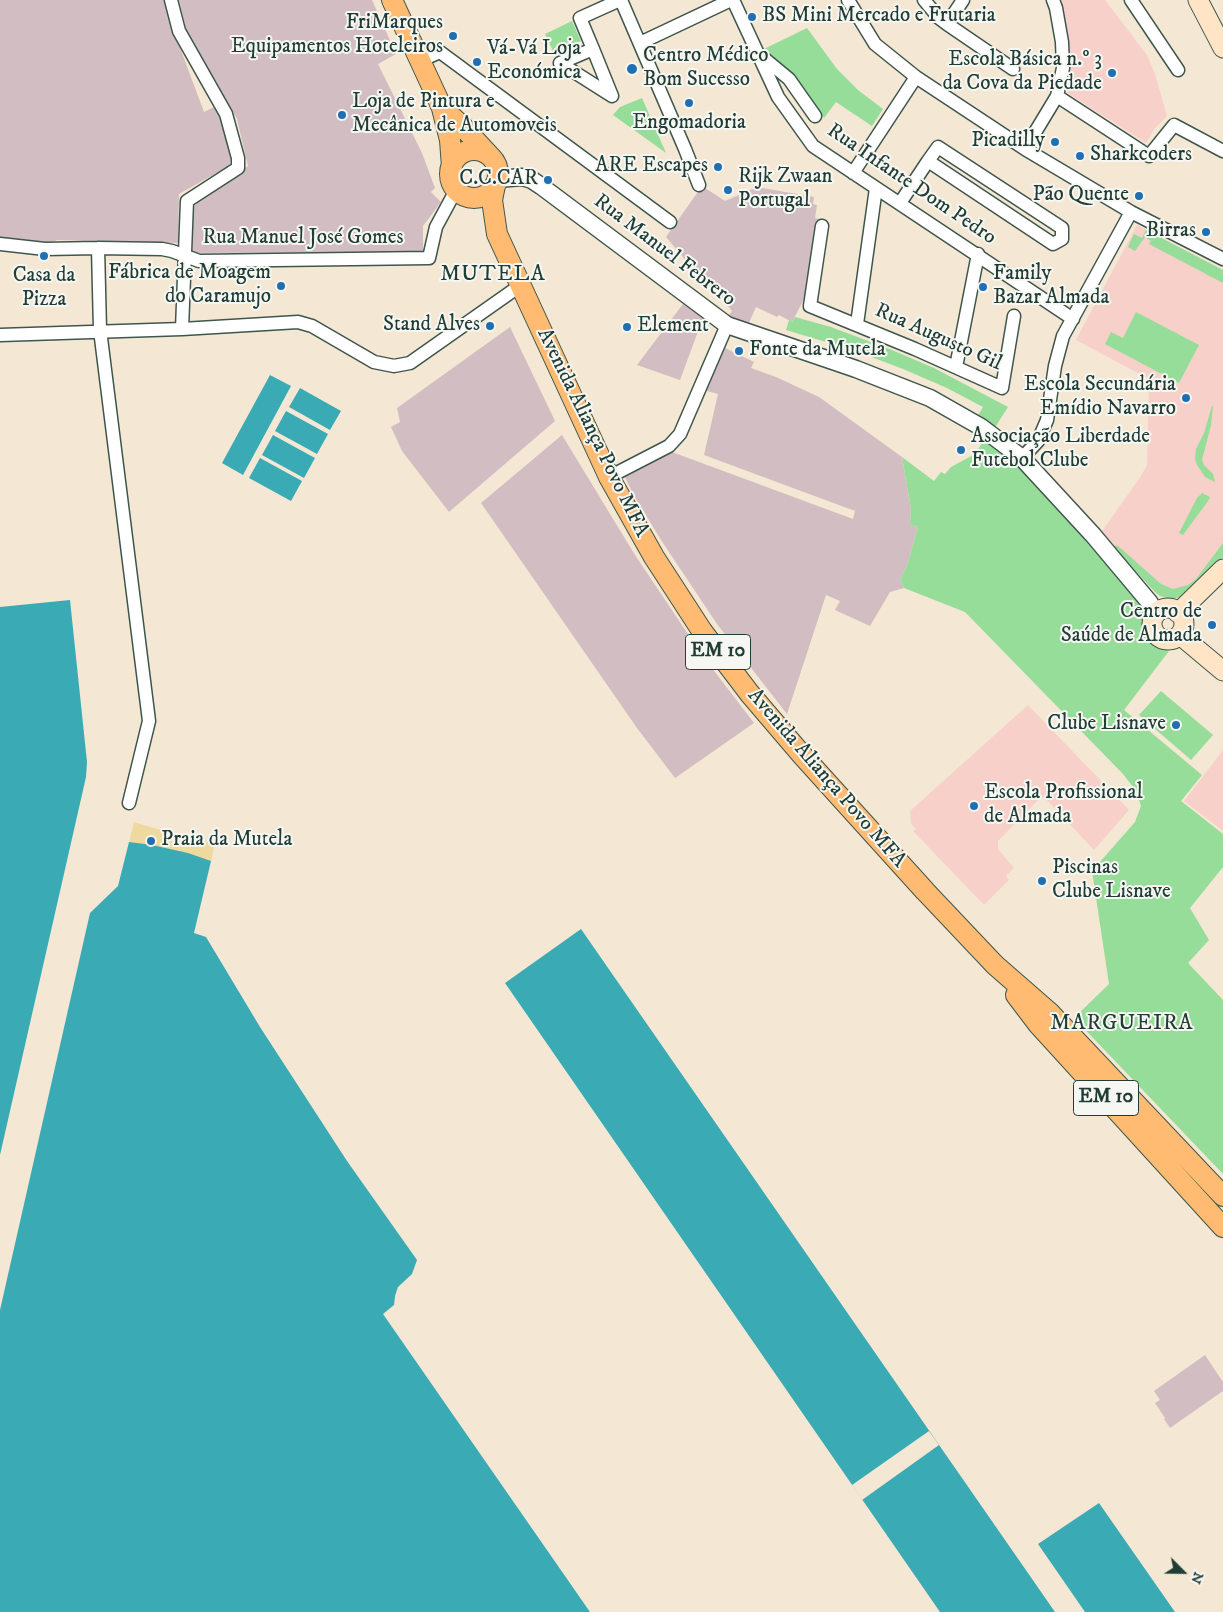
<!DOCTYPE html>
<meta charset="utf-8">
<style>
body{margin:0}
#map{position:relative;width:1223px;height:1612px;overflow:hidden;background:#f4e7d3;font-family:"IM FELL DW Pica",serif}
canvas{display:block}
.north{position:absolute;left:1158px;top:1547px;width:50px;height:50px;-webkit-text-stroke:4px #f6f6f2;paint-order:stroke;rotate:113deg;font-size:14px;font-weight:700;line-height:20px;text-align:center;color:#1f3d34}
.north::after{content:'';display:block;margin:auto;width:18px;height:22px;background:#1f3d34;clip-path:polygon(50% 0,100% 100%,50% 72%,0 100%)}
</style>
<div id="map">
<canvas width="1223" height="1612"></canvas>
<div class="north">N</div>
</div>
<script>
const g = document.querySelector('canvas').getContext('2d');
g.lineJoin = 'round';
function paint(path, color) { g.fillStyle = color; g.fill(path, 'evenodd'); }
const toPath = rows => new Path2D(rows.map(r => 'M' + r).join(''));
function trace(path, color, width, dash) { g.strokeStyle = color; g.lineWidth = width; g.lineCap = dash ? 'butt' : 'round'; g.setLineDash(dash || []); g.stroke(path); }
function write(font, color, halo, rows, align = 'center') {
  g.font = font + ' "IM FELL DW Pica",serif'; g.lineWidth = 4; g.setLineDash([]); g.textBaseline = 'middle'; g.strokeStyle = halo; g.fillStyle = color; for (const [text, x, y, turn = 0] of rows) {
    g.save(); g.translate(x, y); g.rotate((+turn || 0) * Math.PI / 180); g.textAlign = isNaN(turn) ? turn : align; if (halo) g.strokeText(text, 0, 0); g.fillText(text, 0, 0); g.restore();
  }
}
const built = toPath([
 [1056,0,1105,0,1147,55,1155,74,1167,116,1155,128,1146,143,1069,94,1066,86,1069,71,1067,40],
 [1137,225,1223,270,1223,557,1181,597,1171,599,1160,596,1155,592,1113,547,1114,545,1105,535,1100,534,1141,476,1147,465,1149,379,1076,340],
 [1028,705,1129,810,1094,850,1044,797,1040,798,998,841,998,849,1014,868,1006,876,1009,880,984,905,913,831,916,829,911,824,910,811],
 [1223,750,1223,831,1184,801]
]);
const industrial = toPath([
 [0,0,166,0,173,29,204,112,216,106,226,128,232,156,229,166,179,194,178,243,57,240,46,245,0,239],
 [179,0,372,0,396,54,378,64,422,153,435,188,431,192,441,202,423,226,423,252,190,253,189,216,194,207,201,197,248,166,237,119,187,33],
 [702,186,725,201,757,187,814,197,813,204,817,205,815,218,821,219,812,284,792,322,779,315,777,317,756,307,748,325,728,316,732,311,716,291,704,282,666,237],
 [683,304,703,318,680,380,637,365],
 [510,327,555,421,449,512,402,451,391,427,400,422,397,408],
 [721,346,754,362,751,368,776,377,819,397,902,457,911,509,910,525,918,527,907,566,900,579,904,588,890,592,870,626,835,610,840,601,826,595,787,714,717,624,661,540,633,494,625,477,672,452,853,519,855,511,704,455,718,394,704,390],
 [562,435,635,555,702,655,754,723,675,778,637,728,481,503],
 [1205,1355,1223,1382,1223,1391,1170,1428,1164,1419,1165,1418,1155,1403,1160,1400,1154,1391]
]);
const green = toPath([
 [572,21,581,41,554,53,545,34],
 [807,28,837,69,858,90,883,109,872,126,836,102,824,118,789,73,764,49],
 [642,98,666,153,613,115,620,107],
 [1146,230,1223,270,1223,283,1149,244,1151,241,1145,237,1135,251,1128,247,1134,234,1142,238],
 [1136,312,1199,345,1179,383,1105,344,1111,332,1123,338],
 [795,317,831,327,892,350,934,368,1008,407,994,429,977,417,983,407,947,388,903,369,856,351,786,330,789,320,792,322],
 [1212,406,1213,406,1211,425,1202,460,1204,465,1213,474,1215,482,1205,477,1197,465,1195,459,1196,449,1204,433],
 [986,437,1028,471,1123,585,1143,602,1148,636,1157,646,1169,651,1124,710,1202,775,1181,801,1223,834,1223,867,1190,908,1209,940,1188,963,1223,1000,1223,1174,1074,1018,1109,984,1092,871,1135,822,1141,806,1136,791,1123,774,965,612,904,588,900,579,907,566,918,527,910,525,911,509,902,457,934,481,941,472,945,474,951,467,975,454],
 [1202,493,1210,497,1208,501,1183,535,1179,533,1197,498],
 [1223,543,1223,557,1217,564,1191,590,1181,597,1171,599,1160,596,1155,592,1113,547,1117,545,1161,584,1173,589,1188,585,1196,579],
 [1161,691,1213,735,1191,760,1139,715]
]);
const sand = toPath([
 [134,822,164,831,162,838,172,841,172,844,179,846,182,834,215,844,211,861,129,842]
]);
const water = toPath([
 [270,375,291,386,243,475,222,463],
 [300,388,341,411,330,430,289,407],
 [286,411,328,434,317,454,275,431],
 [273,435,315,458,304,478,262,455],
 [260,458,302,481,291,501,249,478],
 [70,600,87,762,86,777,0,1155,0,607],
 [129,842,152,845,188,853,211,861,194,933,206,937,260,1027,347,1161,417,1260,412,1274,398,1287,395,1296,394,1305,383,1314,590,1612,0,1612,0,1310,90,913,118,886],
 [581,929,1055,1612,940,1612,505,983],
 [1099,1503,1175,1612,1085,1612,1038,1544]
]);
const pier = toPath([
 [929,1431,939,1445,862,1500,852,1485]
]);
const minor = toPath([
 [171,0,179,31,226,114,238,158,238,168,187,201,182,329],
 [621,0,685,149,699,185],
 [733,0,778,97,813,146,1073,319],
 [848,0,875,44,916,77,1025,149,1131,212,1223,259],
 [924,0,939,18,947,24,963,0],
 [1131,0,1178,70],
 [947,24,1013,69],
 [640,43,731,0],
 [593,49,560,63,612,96,593,49,580,18,620,0],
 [760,55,789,79,815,116],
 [421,64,426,58,440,52,670,222],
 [1057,96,1149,156,1174,125,1223,151],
 [1025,149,1057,96,1063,68,1062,42,1056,8,1053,0],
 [853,173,916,77],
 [900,203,928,161,1053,244,1062,239,1062,228,938,147,928,161],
 [822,226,810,306,915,349,1002,388,1014,316],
 [0,244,45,249,98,248,162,249,172,251,199,261,429,258,436,227,456,190],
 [98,248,100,330,149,721,129,803],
 [857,324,876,188],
 [0,335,182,329,298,322,312,326,374,362,394,366,410,363,521,285],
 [956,367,978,254],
 [1022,458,1038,441,1047,420,1055,366,1063,336,1131,212],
 [609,477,669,446,680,434,727,325]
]);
const tertiary = toPath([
 [497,179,522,177,532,180,541,186,727,325,856,369,930,398,981,427,1022,458,1093,535,1150,603,1152,623]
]);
const secondary = toPath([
 [1198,0,1223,48],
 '1152 624a16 16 0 1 1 32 0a16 16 0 1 1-32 0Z',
 [1178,613,1223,569],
 [1180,635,1223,671]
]);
const primary = toPath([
 [392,0,442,108,450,140,452,167],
 [442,108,462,126,489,155],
 '450 174a24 24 0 1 1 48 0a24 24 0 1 1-48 0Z',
 [495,185,492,200,497,234,609,477,654,557,702,631,750,694,802,755,925,891,995,965,1050,1013,1223,1196],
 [1016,995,1038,1024,1223,1227]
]);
const markers = [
 [752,17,5,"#1f6fb2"],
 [453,36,5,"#1f6fb2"],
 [477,62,5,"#1f6fb2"],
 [632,69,6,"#1f6fb2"],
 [1112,73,5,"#1f6fb2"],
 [689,103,5,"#1f6fb2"],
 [342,115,5,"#1f6fb2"],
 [1055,142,5,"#1f6fb2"],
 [1080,156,5,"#1f6fb2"],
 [718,167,5,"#1f6fb2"],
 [548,180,5,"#1f6fb2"],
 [728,190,5,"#1f6fb2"],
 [1139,196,5,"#1f6fb2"],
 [1206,232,5,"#1f6fb2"],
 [44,256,5,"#1f6fb2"],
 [281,286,5,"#1f6fb2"],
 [983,287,5,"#1f6fb2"],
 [490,326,5,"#1f6fb2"],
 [627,327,5,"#1f6fb2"],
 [739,351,5,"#1f6fb2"],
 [1186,398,5,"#1f6fb2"],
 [961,450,5,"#1f6fb2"],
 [1212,625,5,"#1f6fb2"],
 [1176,725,5,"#1f6fb2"],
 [974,806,5,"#1f6fb2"],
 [151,841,5,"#1f6fb2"],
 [1042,881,5,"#1f6fb2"]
];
const shields = [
 [718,652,65],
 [1106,1098,65]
];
const shieldNames = [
 ["EM 10",718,652],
 ["EM 10",1106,1098]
];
const poiNames = [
 ["BS Mini Mercado e Frutaria",762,17],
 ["FriMarques",443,24,"right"],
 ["Equipamentos Hoteleiros",443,48,"right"],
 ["Vá-Vá Loja",487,50],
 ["Económica",487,74],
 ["Centro Médico",643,57],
 ["Bom Sucesso",643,81],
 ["Escola Básica n.º 3",1102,61,"right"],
 ["da Cova da Piedade",1102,85,"right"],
 ["Loja de Pintura e",352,103],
 ["Mecânica de Automoveis",352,127],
 ["Engomadoria",689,124,"center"],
 ["Picadilly",1045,142,"right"],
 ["Sharkcoders",1090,156],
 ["ARE Escapes",708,167,"right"],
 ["Rijk Zwaan",738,178],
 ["Portugal",738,202],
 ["C.C.CAR",538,180,"right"],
 ["Pão Quente",1129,196,"right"],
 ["Birras",1196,232,"right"],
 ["Fábrica de Moagem",271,274,"right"],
 ["do Caramujo",271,298,"right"],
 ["Family",993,275],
 ["Bazar Almada",993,299],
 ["Casa da",44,277,"center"],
 ["Pizza",44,301,"center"],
 ["Stand Alves",480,326,"right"],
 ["Element",637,327],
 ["Fonte da Mutela",749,351],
 ["Escola Secundária",1176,386,"right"],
 ["Emídio Navarro",1176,410,"right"],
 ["Associação Liberdade",971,438],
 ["Futebol Clube",971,462],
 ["Centro de",1202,613,"right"],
 ["Saúde de Almada",1202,637,"right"],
 ["Clube Lisnave",1166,725,"right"],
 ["Escola Profissional",984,794],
 ["de Almada",984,818],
 ["Praia da Mutela",161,841],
 ["Piscinas",1052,869],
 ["Clube Lisnave",1052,893]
];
const streetNames = [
 ["Rua Infante Dom Pedro",911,185,34],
 ["Rua Manuel José Gomes",303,239],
 ["Rua Manuel Febrero",664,251,37],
 ["Rua Augusto Gil",938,338,24],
 ["Avenida Aliança Povo MFA",592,433,64],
 ["Avenida Aliança Povo MFA",826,779,49]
];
const neighbourhoodNames = [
 ["MUTELA",493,275],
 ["MARGUEIRA",1122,1024]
];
paint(built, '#f7d0ca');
paint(industrial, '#d2bec2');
paint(green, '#95dd98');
paint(sand, '#eeda9e');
paint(water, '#3aabb5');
paint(pier, '#f4e7d3');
trace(minor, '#3f564c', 15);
trace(tertiary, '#3f564c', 19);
trace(secondary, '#3f564c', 21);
trace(primary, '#3f564c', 22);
trace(minor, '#fff', 12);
trace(tertiary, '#fff', 16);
trace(secondary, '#ffe4c6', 19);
trace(primary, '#ffbb71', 20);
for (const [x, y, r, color] of markers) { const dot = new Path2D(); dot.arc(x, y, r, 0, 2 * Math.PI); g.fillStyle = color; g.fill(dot); trace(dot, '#f6f6f2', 2); }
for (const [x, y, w] of shields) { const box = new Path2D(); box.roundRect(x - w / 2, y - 17.5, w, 35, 4); g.fillStyle = '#f6f6f2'; g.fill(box); trace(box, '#1f3d34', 1); }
write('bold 20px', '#1f3d34', null, shieldNames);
write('21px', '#1f3d34', '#f6f6f2', poiNames, 'left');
write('21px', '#1f3d34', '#f6f6f2', streetNames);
g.letterSpacing = '1px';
write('22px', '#1f3d34', '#f6f6f2', neighbourhoodNames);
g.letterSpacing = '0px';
</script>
